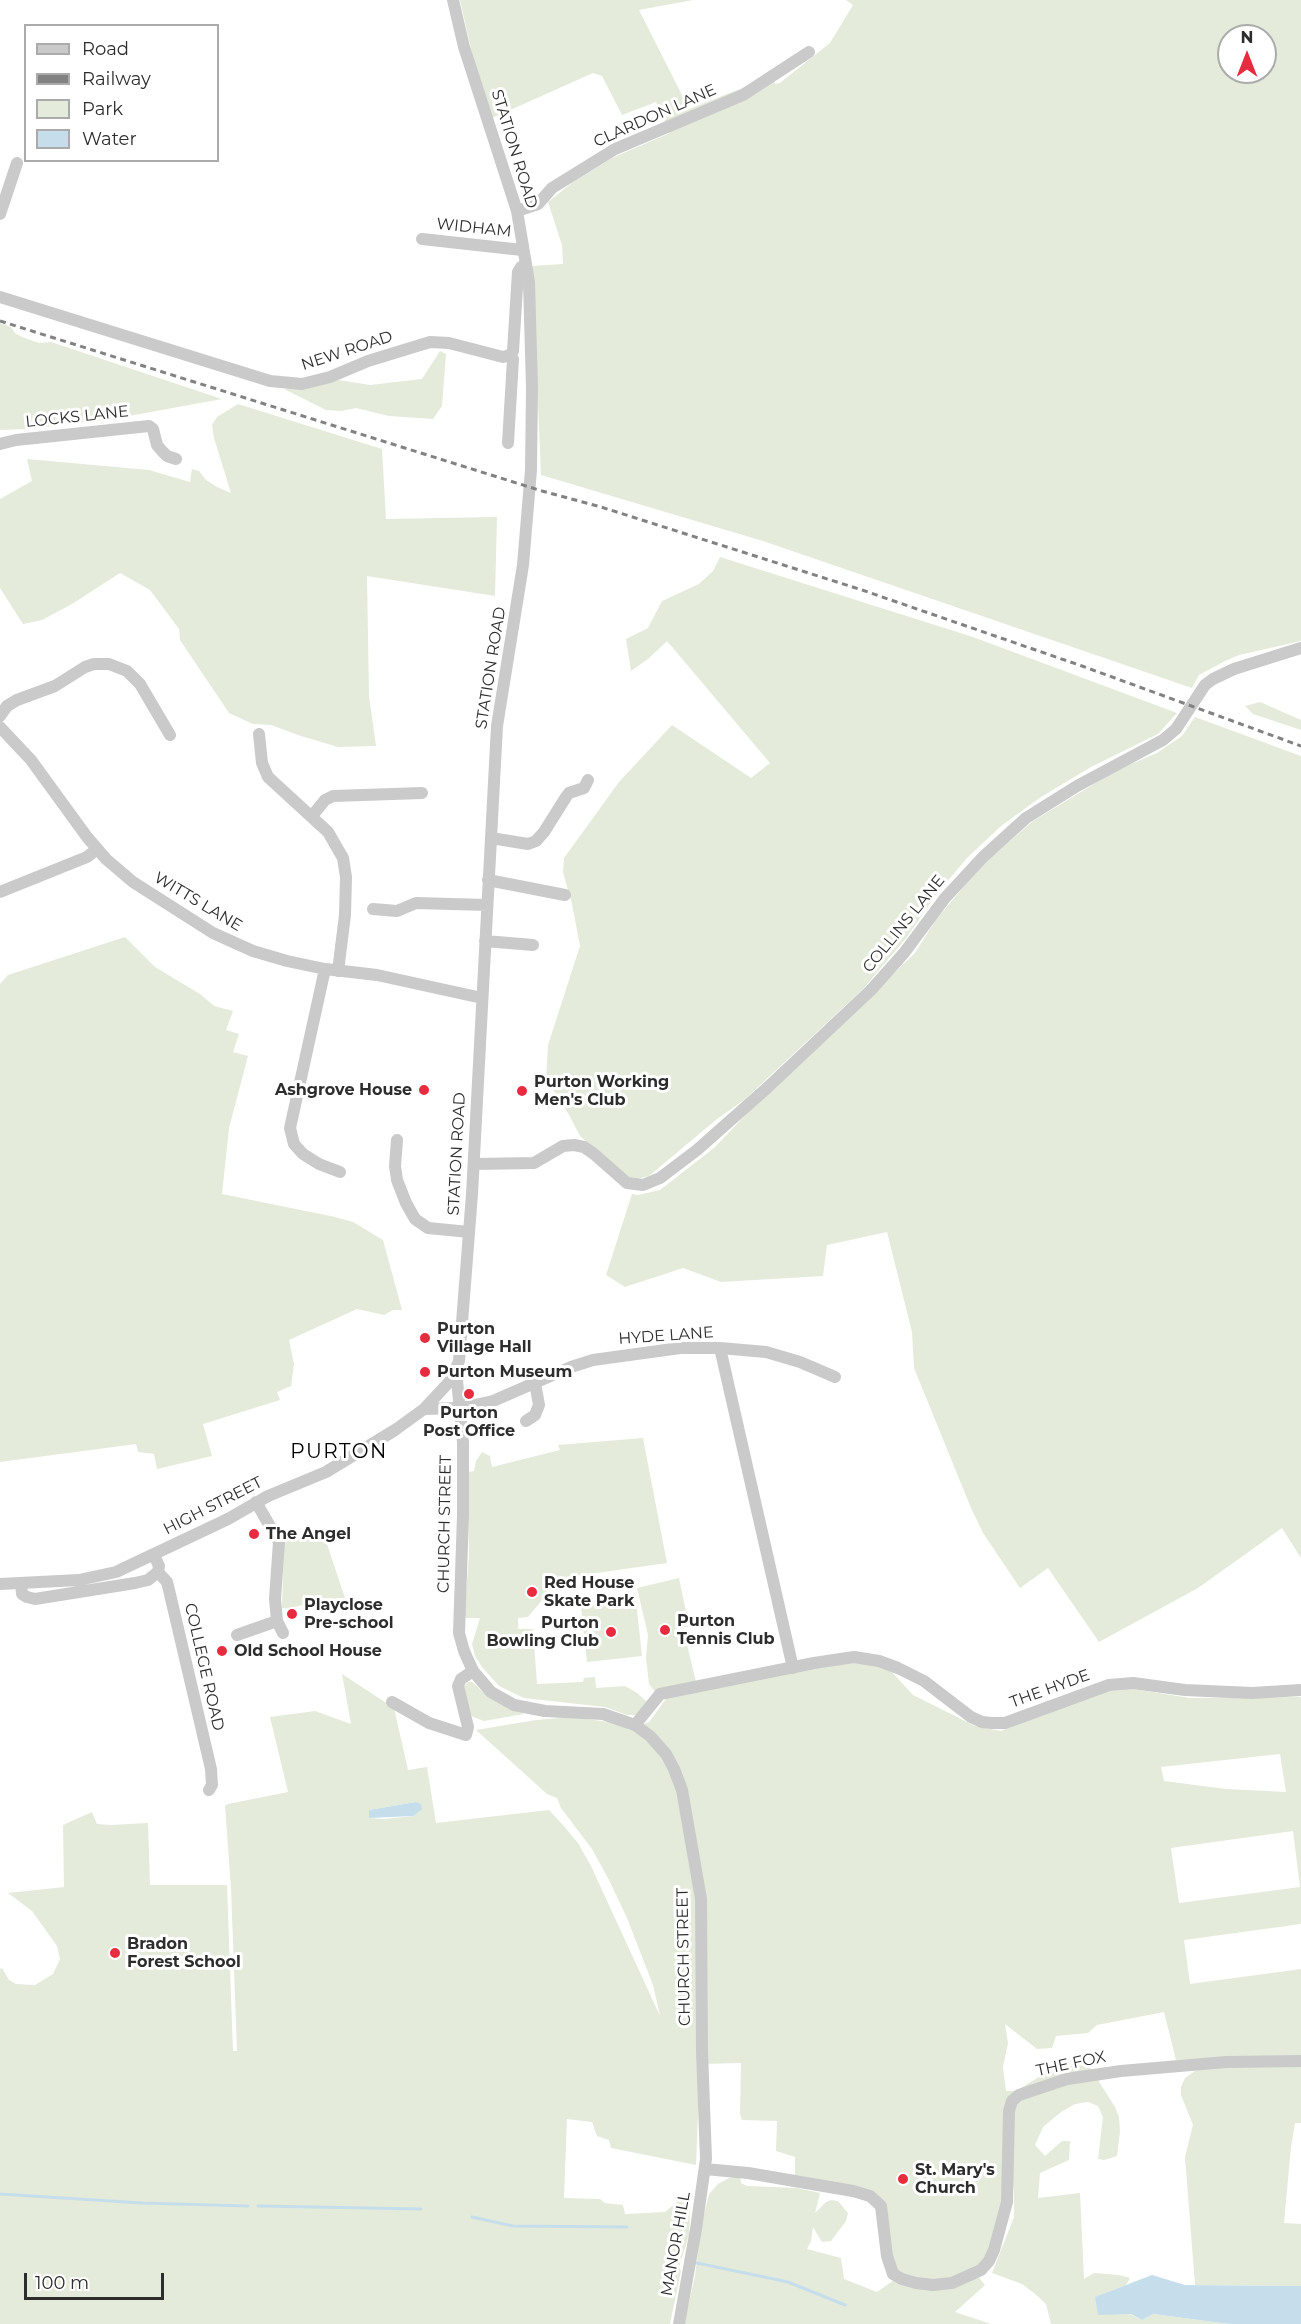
<!DOCTYPE html>
<style>
body{margin:0}
#map{position:relative;width:1301px;height:2324px;overflow:hidden;background:#fff;font-family:Montserrat,sans-serif}
canvas{display:block}
.legend{position:absolute;left:24px;top:24px;width:195px;height:138px;box-sizing:border-box;background:#fff;border:2px solid #ababab;margin:0;padding:8px 10px;list-style:none;font-size:18px;color:#2d2d2d}
.legend li{display:flex;align-items:center;gap:12px;height:30px}
.legend b{width:30px;border:2px solid #ababab}
.north{position:absolute;left:1217px;top:24px;width:60px;height:60px;box-sizing:border-box;background:#fff;border:2px solid #ababab;border-radius:50%;rotate:0deg;font-size:16px;font-weight:700;line-height:24px;text-align:center;color:#2d2d2d}
.north::after{content:'';display:block;margin:auto;width:21px;height:27px;background:#e82b3e;clip-path:polygon(50% 0,100% 100%,50% 72%,0 100%)}
.scale{position:absolute;left:24px;top:2273px;width:140px;height:27px;box-sizing:border-box;border:3px solid #2d2d2d;border-top:0;padding-left:8px;font-size:18px;line-height:21px;white-space:nowrap;color:#2d2d2d;-webkit-text-stroke:4px #fff;paint-order:stroke}
</style>
<div id="map">
<canvas width="1301" height="2324"></canvas>
<ul class="legend">
<li><b style="height:8px;background:#cacaca"></b>Road</li>
<li><b style="height:8px;background:#828282"></b>Railway</li>
<li><b style="height:16px;background:#e4ebda"></b>Park</li>
<li><b style="height:16px;background:#c6deec"></b>Water</li>
</ul>
<div class="north">N</div>
<div class="scale">100 m</div>
</div>
<script>
const g = document.querySelector('canvas').getContext('2d');
g.lineJoin = 'round';
function paint(path, color) { g.fillStyle = color; g.fill(path, 'evenodd'); }
const toPath = rows => new Path2D(rows.map(r => 'M' + r).join(''));
function trace(path, color, width, dash) { g.strokeStyle = color; g.lineWidth = width; g.lineCap = dash ? 'butt' : 'round'; g.setLineDash(dash || []); g.stroke(path); }
function write(font, color, halo, rows, align = 'center') {
  g.font = font + ' Montserrat,sans-serif'; g.lineWidth = 6; g.setLineDash([]); g.textBaseline = 'middle'; g.strokeStyle = halo; g.fillStyle = color; for (const [text, x, y, turn = 0] of rows) {
    g.save(); g.translate(x, y); g.rotate((+turn || 0) * Math.PI / 180); g.textAlign = isNaN(turn) ? turn : align; if (halo) g.strokeText(text, 0, 0); g.fillText(text, 0, 0); g.restore();
  }
}
const green = toPath([
 [460,0,693,0,639,10,689,109,745,87,764,76,774,80,775,84,780,83,830,43,853,5,846,0,1301,0,1301,641,1239,655,1225,661,1199,675,1192,688,763,541,541,475,532,266,563,264,562,245,548,202,573,182,612,158,670,133,656,102,622,115,602,76,593,73,490,119,474,62],
 [1229,36,1265,36,1265,72,1229,72],
 [0,323,11,327,15,333,22,337,39,343,51,342,222,399,118,418,28,429,0,430],
 [440,351,446,354,442,406,433,419,389,416,356,408,341,411,326,410,284,389,339,380,370,385,422,379],
 [238,404,382,449,386,519,497,517,495,596,367,576,369,696,376,746,338,747,301,736,271,725,253,724,229,713,180,640,179,629,150,590,120,573,72,604,42,620,23,624,0,588,0,499,32,481,27,459,149,470,190,482,192,469,199,471,206,480,217,487,231,493,214,438,212,425,217,417],
 [720,557,973,637,1177,713,1158,734,1091,767,1041,797,1001,826,967,858,935,896,907,937,863,989,744,1100,717,1119,649,1176,632,1180,580,1136,568,1113,546,1079,548,1045,580,946,572,904,563,872,564,858,619,782,672,725,751,778,770,763,667,641,648,659,631,671,626,639,648,628,662,601,699,584,713,571],
 [1260,702,1301,720,1301,730,1253,714,1245,706],
 [1195,717,1301,756,1301,1558,1282,1528,1198,1588,1099,1642,1048,1568,1020,1588,983,1533,971,1508,914,1368,912,1332,887,1232,827,1245,823,1276,721,1282,683,1268,625,1287,606,1275,632,1194,638,1195,660,1190,714,1148,756,1104,915,953,935,921,981,866,1033,821,1117,770,1157,753,1182,736],
 [125,937,155,967,200,994,214,1006,233,1011,226,1030,239,1034,233,1052,248,1056,229,1128,222,1194,335,1217,353,1222,383,1240,402,1310,393,1310,384,1315,357,1309,289,1340,294,1364,291,1386,277,1392,280,1400,203,1424,212,1456,157,1469,154,1454,138,1452,136,1444,0,1462,0,984,8,975],
 [643,1438,667,1563,547,1580,547,1594,528,1617,518,1618,518,1629,533,1629,537,1684,583,1682,584,1678,595,1677,596,1688,625,1686,637,1693,646,1701,646,1708,637,1715,627,1715,605,1707,524,1698,499,1686,482,1667,475,1656,472,1644,480,1618,464,1618,469,1556,468,1472,474,1471,476,1461,482,1452,490,1456,492,1467,560,1450,558,1445],
 [311,1533,314,1541,325,1538,345,1598,326,1602,325,1599,291,1608,282,1608,284,1541],
 [679,1578,689,1626,683,1628,698,1690,790,1672,866,1660,891,1671,913,1695,975,1726,1001,1731,1109,1690,1127,1688,1190,1698,1301,1697,1301,1924,1184,1940,1190,1984,1301,1969,1301,2123,1295,2123,1291,2147,1284,2223,1301,2224,1301,2286,1195,2285,1185,2157,1193,2125,1181,2095,1181,2087,1185,2078,1195,2071,1223,2059,1176,2060,1164,2012,1097,2025,1088,2033,1056,2036,1052,2048,1037,2049,1005,2024,1008,2043,1003,2067,1006,2091,1016,2091,1050,2070,1074,2065,1089,2066,1115,2107,1119,2117,1120,2132,1117,2156,1104,2160,1098,2159,1103,2117,1098,2106,1088,2102,1075,2104,1061,2112,1043,2127,1035,2145,1045,2156,1062,2141,1070,2141,1069,2160,1040,2173,1038,2198,1080,2193,1084,2279,1094,2273,1119,2275,1130,2278,1126,2285,1096,2297,1142,2320,1153,2314,1229,2324,1051,2324,1046,2304,1034,2293,1022,2284,992,2273,1014,2217,1014,2190,1009,2163,1002,2202,987,2259,961,2277,921,2281,894,2269,883,2201,859,2187,795,2175,795,2157,776,2151,777,2121,742,2120,740,2114,741,2063,700,2064,696,2165,611,2148,609,2140,597,2136,592,2122,567,2119,564,2198,600,2199,605,2203,623,2205,625,2214,665,2212,691,2190,689,2235,679,2267,681,2271,670,2324,0,2324,0,1969,2,1968,9,1980,16,1984,35,1985,53,1974,60,1959,57,1946,32,1911,8,1893,64,1887,63,1825,92,1812,97,1824,111,1825,148,1823,150,1885,227,1885,233,2051,237,2051,231,1888,225,1806,228,1804,288,1792,270,1717,315,1711,351,1724,342,1674,394,1708,408,1770,427,1767,436,1823,549,1810,562,1824,578,1843,591,1866,660,2016,653,1985,627,1918,609,1880,592,1849,561,1808,557,1798,547,1794,476,1730,536,1720,572,1717,616,1723,630,1730,649,1722,666,1699,656,1693,649,1684,646,1658,648,1635,637,1588],
 [1280,1754,1286,1792,1226,1789,1164,1781,1161,1767],
 [416,1802,413,1816,384,1819,369,1818,369,1810],
 [1293,1831,1300,1887,1179,1903,1171,1848],
 [636,1601,642,1656,587,1662,581,1607],
 [468,1682,472,1682,484,1693,524,1714,484,1721,473,1717,469,1712,464,1687],
 [740,2176,741,2183,747,2186,797,2188,820,2193,815,2213,826,2202,831,2200,838,2201,848,2213,846,2221,831,2241,822,2242,813,2227,811,2241,807,2249,841,2258,844,2279,877,2292,894,2280,907,2285,977,2275,985,2285,955,2312,991,2324,684,2324,695,2276,701,2227,709,2194,718,2184,729,2178]
]);
const water = toPath([
 [416,1802,421,1804,422,1809,413,1816,369,1818,369,1810],
 [1152,2275,1185,2285,1301,2286,1301,2324,1229,2324,1153,2314,1142,2320,1131,2314,1098,2315,1095,2297]
]);
const stream = toPath([
 [0,2194,142,2203,248,2206],
 [258,2206,421,2209],
 [472,2217,513,2226,627,2227],
 [697,2263,788,2282,845,2305]
]);
const minor = toPath([
 [517,211,538,204,552,188,615,149,743,95,809,52],
 [0,214,17,163],
 [422,239,522,250],
 [0,297,270,381,302,384,330,377,368,361,430,342,449,343,503,357,510,355,513,351,518,272,521,267,526,265],
 [508,443,513,359,510,355],
 [0,444,16,440,149,426,153,429,157,445,162,451,167,456,176,459],
 [0,716,7,706,17,700,55,686,85,667,94,664,109,664,127,671,140,684,170,735],
 [0,727,31,760,87,837,106,859,133,882,213,933,253,951,287,961,325,969,377,975,482,998],
 [259,734,262,763,268,777,328,832,343,858,346,877,345,915,338,971],
 [312,816,325,800,333,796,422,793],
 [491,838,528,844,536,841,544,832,566,797,569,793,584,788,588,780],
 [488,880,565,895],
 [0,892,87,857,97,849],
 [373,909,397,911,416,903,487,905],
 [485,941,533,945],
 [325,969,290,1128,294,1144,303,1154,319,1164,340,1172],
 [397,1140,395,1166,397,1180,406,1203,415,1219,428,1228,469,1232],
 [474,1164,534,1163,563,1146,574,1145,584,1147,594,1154,627,1183,643,1185,660,1178,697,1150,767,1088,871,990,904,953,945,898,983,857,1026,818,1077,786,1163,740,1176,729,1205,685,1213,679,1234,669,1301,648],
 [720,1348,793,1668],
 [454,1376,457,1380,463,1442,463,1515,459,1633,464,1651,473,1671,491,1692,514,1705,545,1711,603,1714,635,1725,650,1736,666,1754,674,1769,682,1790,701,1899,702,2051,706,2159,696,2229,679,2324],
 [424,1409,461,1408,493,1401,571,1367,593,1360,680,1348,720,1348,766,1352,800,1362,835,1377],
 [526,1421,535,1415,539,1405,535,1383],
 [256,1502,279,1542,275,1599,277,1621],
 [154,1555,159,1566,158,1572,167,1582,169,1590,211,1769,212,1785,209,1790],
 [21,1583,22,1594,27,1597,35,1599,135,1583,148,1580,158,1572],
 [0,1584,79,1580,116,1572,228,1519,268,1496,326,1472,395,1430,424,1409,451,1380,459,1361,472,1194,497,726,523,565,531,470,532,388,529,282,517,211,464,47,453,0],
 [237,1635,277,1621,283,1633],
 [392,1702,429,1723,466,1735,468,1727,458,1686,461,1679,473,1671],
 [635,1725,660,1694,814,1663,854,1657,879,1661,898,1668,924,1681,971,1717,982,1722,992,1723,1005,1723,1109,1685,1133,1683,1185,1690,1252,1693,1301,1690],
 [705,2169,748,2173,853,2191,870,2196,881,2206,887,2256,893,2274,902,2279,916,2283,933,2285,952,2283,981,2270,989,2261,994,2250,1007,2202,1009,2111,1012,2101,1019,2095,1067,2079,1121,2071,1226,2062,1301,2061]
]);
const rail = toPath([
 [0,321,542,491,601,507,862,590,1082,666,1301,746]
]);
const markers = [
 [424,1090,6,"#e82b3e"],
 [522,1091,6,"#e82b3e"],
 [425,1338,6,"#e82b3e"],
 [425,1372,6,"#e82b3e"],
 [469,1394,6,"#e82b3e"],
 [254,1534,6,"#e82b3e"],
 [532,1592,6,"#e82b3e"],
 [292,1614,6,"#e82b3e"],
 [665,1630,6,"#e82b3e"],
 [611,1632,6,"#e82b3e"],
 [222,1651,6,"#e82b3e"],
 [115,1953,6,"#e82b3e"],
 [903,2179,6,"#e82b3e"]
];
const streetNames = [
 ["CLARDON LANE",655,116,-24],
 ["STATION ROAD",514,149,73],
 ["WIDHAM",474,228,6],
 ["NEW ROAD",347,351,-18],
 ["LOCKS LANE",77,417,-6],
 ["STATION ROAD",491,668,-81],
 ["WITTS LANE",198,902,31],
 ["COLLINS LANE",904,924,-51],
 ["STATION ROAD",457,1154,-87],
 ["HYDE LANE",666,1336,-4],
 ["HIGH STREET",213,1506,-27],
 ["CHURCH STREET",445,1524,-89],
 ["COLLEGE ROAD",204,1667,77],
 ["THE HYDE",1050,1689,-20],
 ["CHURCH STREET",684,1957,-91],
 ["THE FOX",1071,2064,-12],
 ["MANOR HILL",676,2244,-80]
];
const poiNames = [
 ["Purton Working",534,1082],
 ["Men's Club",534,1100],
 ["Ashgrove House",412,1090,"right"],
 ["Purton",437,1329],
 ["Village Hall",437,1347],
 ["Purton Museum",437,1372],
 ["Purton",469,1413,"center"],
 ["Post Office",469,1431,"center"],
 ["The Angel",266,1534],
 ["Red House",544,1583],
 ["Skate Park",544,1601],
 ["Playclose",304,1605],
 ["Pre-school",304,1623],
 ["Purton",677,1621],
 ["Tennis Club",677,1639],
 ["Purton",599,1623,"right"],
 ["Bowling Club",599,1641,"right"],
 ["Old School House",234,1651],
 ["Bradon",127,1944],
 ["Forest School",127,1962],
 ["St. Mary's",915,2170],
 ["Church",915,2188]
];
const quarterNames = [
 ["PURTON",339,1452]
];
paint(green, '#e4ebda');
paint(water, '#c6deec');
trace(stream, '#c6deec', 3);
trace(minor, '#cacaca', 12);
trace(rail, '#828282', 3, [6, 4.5]);
for (const [x, y, r, color] of markers) { const dot = new Path2D(); dot.arc(x, y, r, 0, 2 * Math.PI); g.fillStyle = color; g.fill(dot); trace(dot, '#fff', 2); }
write('16px', '#2d2d2d', '#fff', streetNames);
write('bold 16px', '#2d2d2d', '#fff', poiNames, 'left');
g.letterSpacing = '1.5px';
write('20px', '#000', '#fff', quarterNames);
g.letterSpacing = '0px';
</script>
